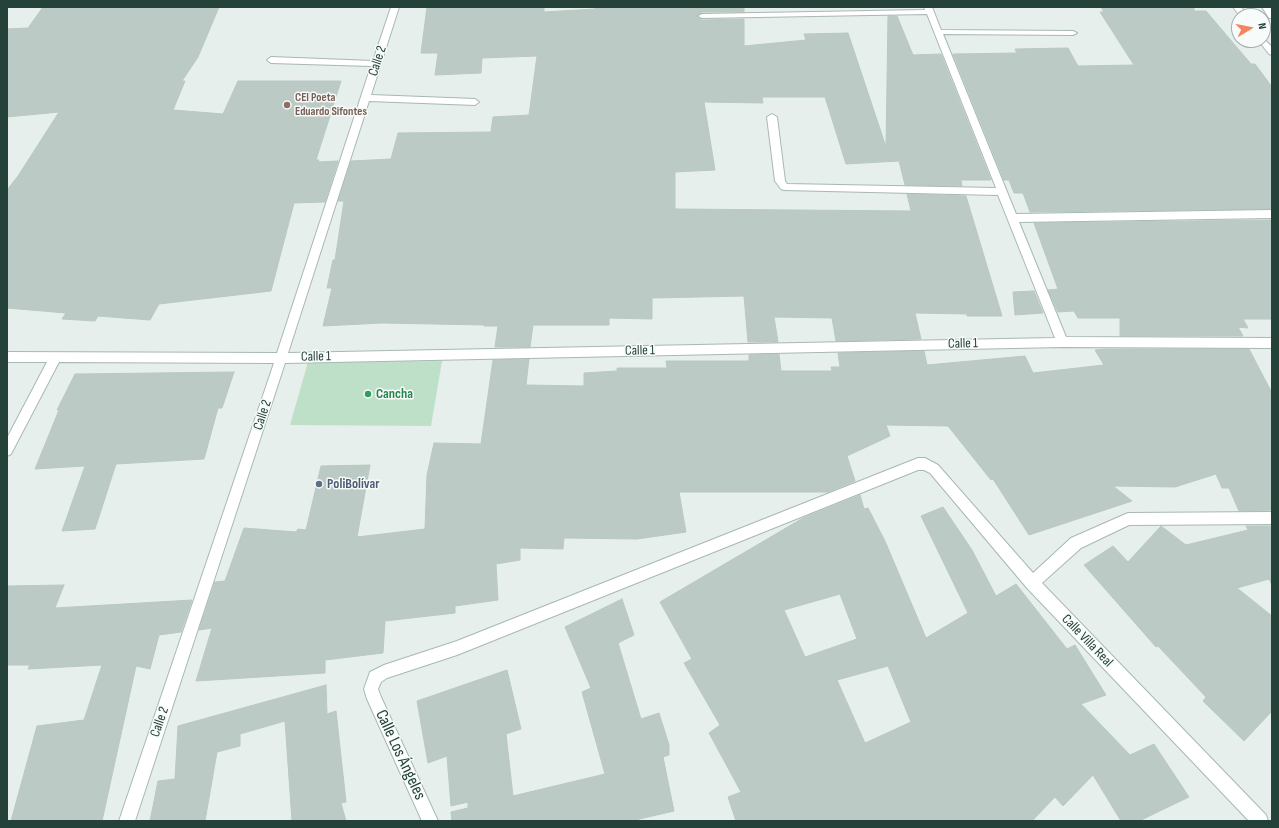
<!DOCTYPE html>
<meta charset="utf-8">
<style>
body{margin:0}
#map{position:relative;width:1279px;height:828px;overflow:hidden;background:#e6efeb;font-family:"Sofia Sans Condensed",sans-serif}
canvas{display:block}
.frame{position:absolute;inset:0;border:8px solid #24423a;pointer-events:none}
.north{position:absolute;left:1231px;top:8px;width:40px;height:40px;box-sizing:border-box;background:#f7fbf9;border:1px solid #a3b1ad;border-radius:50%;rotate:80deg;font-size:11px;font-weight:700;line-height:16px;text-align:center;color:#24423a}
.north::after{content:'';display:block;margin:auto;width:14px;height:18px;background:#f4845f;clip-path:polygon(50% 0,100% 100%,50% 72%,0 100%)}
</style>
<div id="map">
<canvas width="1279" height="828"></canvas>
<div class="frame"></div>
<div class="north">N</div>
</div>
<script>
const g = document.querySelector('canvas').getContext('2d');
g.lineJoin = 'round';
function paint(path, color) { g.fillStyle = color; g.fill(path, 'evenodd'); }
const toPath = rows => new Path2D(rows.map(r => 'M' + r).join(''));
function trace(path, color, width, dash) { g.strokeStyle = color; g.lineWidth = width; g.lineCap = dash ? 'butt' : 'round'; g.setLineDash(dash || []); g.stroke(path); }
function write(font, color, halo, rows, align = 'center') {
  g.font = font + ' "Sofia Sans Condensed",sans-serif'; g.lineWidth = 3; g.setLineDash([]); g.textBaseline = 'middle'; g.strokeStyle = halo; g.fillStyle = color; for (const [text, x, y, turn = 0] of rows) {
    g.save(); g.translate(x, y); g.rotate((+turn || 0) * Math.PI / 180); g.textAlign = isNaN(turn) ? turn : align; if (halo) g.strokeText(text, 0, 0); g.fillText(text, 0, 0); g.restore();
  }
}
const green = toPath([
 [442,361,431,426,290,425,308,362]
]);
const building = toPath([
 [43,7,219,7,198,57,182,81,185,81,173,110,223,114,238,81,341,81,316,160,319,160,318,162,338,161,325,202,294,203,271,291,159,304,150,320,98,316,95,321,62,319,66,313,7,308,7,190,18,176,59,112,7,117,7,29,28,28,43,7],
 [427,7,544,7,544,12,595,9,595,7,744,7,744,12,702,12,697,17,702,20,744,19,744,46,806,40,804,34,848,33,886,147,888,16,897,16,913,55,941,54,991,180,961,180,962,186,905,185,899,161,846,164,825,97,762,97,763,103,704,102,715,170,675,172,675,209,911,211,907,194,966,196,1002,316,967,316,967,314,915,313,921,339,836,341,832,318,774,317,778,342,748,342,744,296,652,298,652,319,609,318,609,325,533,325,530,347,495,347,498,326,484,326,484,325,382,323,323,326,332,288,327,288,333,260,335,260,344,201,338,201,351,161,391,159,398,133,491,132,493,117,529,115,537,56,482,58,481,73,435,75,438,53,421,53,427,7],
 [1101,7,1194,7,1194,11,1206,11,1251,64,1255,64,1272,87,1272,209,1030,212,1023,193,1014,193,1009,180,1004,180,953,54,1017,53,1015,49,1068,48,1078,66,1134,65,1100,12,1104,12,1101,7],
 [1272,220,1272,319,1243,319,1248,328,1238,327,1243,336,1120,336,1120,318,1078,318,1074,311,1058,312,1048,290,1058,289,1034,223,1272,220],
 [1034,291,1043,313,1015,315,1013,292,1034,291],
 [1106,349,1249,349,1272,393,1272,510,1239,511,1229,488,1222,488,1216,474,1175,487,1113,486,1132,501,1029,535,993,479,991,480,948,426,886,425,890,436,847,456,855,481,828,492,679,492,686,532,637,539,564,538,563,549,520,548,520,560,496,564,498,600,455,606,455,613,385,621,383,653,325,660,325,673,196,681,212,628,199,630,215,582,225,581,244,528,296,532,298,529,306,530,321,466,370,465,357,537,425,529,427,475,434,443,481,444,493,360,529,359,526,385,584,386,584,373,617,371,617,368,667,368,666,361,749,361,749,355,779,354,781,371,832,371,831,367,840,367,838,353,924,351,927,365,1025,356,1033,373,1104,365,1095,350,1106,349],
 [234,372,222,408,218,408,204,459,116,464,95,529,62,531,85,466,35,469,59,410,57,410,75,374,234,372],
 [860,495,864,509,868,508,885,541,926,638,968,613,921,516,943,507,972,550,996,596,1016,584,1067,649,1075,645,1106,695,1081,704,1130,755,1154,744,1189,797,1139,821,1121,821,1093,775,1063,806,1055,797,1032,821,736,821,728,797,741,792,709,733,720,725,684,663,692,659,660,602,803,518,860,495],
 [840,594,857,639,805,657,784,610,840,594],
 [888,666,911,722,865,743,837,680,888,666],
 [1161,526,1186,545,1248,530,1246,526,1272,526,1272,585,1269,579,1237,588,1272,616,1272,711,1244,741,1203,701,1206,697,1158,646,1156,647,1084,565,1113,546,1128,562,1161,526],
 [64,585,55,608,192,600,181,632,159,635,150,669,136,666,102,821,11,821,37,726,84,720,102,665,28,669,30,665,7,665,7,586,64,585],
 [622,599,634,635,618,643,641,719,659,713,669,745,669,755,663,757,674,811,631,821,452,821,451,812,468,808,468,802,451,806,447,756,428,763,417,701,507,670,521,729,506,734,513,796,605,774,582,692,591,688,565,627,622,599],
 [326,685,327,714,336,711,346,802,341,803,346,821,292,821,285,721,240,734,240,746,217,752,205,821,150,821,158,781,175,779,178,726,326,685]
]);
const minor = toPath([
 [391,7,399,7,371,95,475,99,479,102,475,105,369,101,288,353,1055,338,998,195,784,190,781,189,775,181,767,117,772,114,777,117,785,181,787,184,996,188,927,14,702,18,698,16,702,14,925,10,924,7,932,7,941,30,1073,31,1077,33,1073,35,943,34,1016,214,1272,210,1272,218,1019,222,1066,337,1272,338,1272,348,1062,347,285,363,135,821,119,821,274,363,59,362,11,454,7,456,7,438,47,362,7,362,7,352,277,353,371,66,271,63,267,60,271,57,373,61,391,7],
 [1233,7,1241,7,1248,16,1240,16,1233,7],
 [1262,7,1270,7,1272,10,1272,18,1269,18,1262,7],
 [1263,38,1272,47,1272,55,1269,54,1258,40,1263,40,1263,38],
 [918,458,925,458,938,465,1033,573,1071,538,1128,513,1272,512,1272,524,1129,525,1081,548,1042,583,1266,815,1268,821,1249,821,1027,588,930,473,924,470,918,470,457,655,387,678,381,682,378,689,381,697,438,821,422,821,367,699,364,689,370,672,384,665,457,641,918,458]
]);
const markers = [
 [287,105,4,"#8d6e63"],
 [368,394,4,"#2e9e5b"],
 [319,484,4,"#5c6f8a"]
];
const farEducationnames = [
 ["CEI Poeta",295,98],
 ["Eduardo Sifontes",295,112]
];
const streetNames = [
 ["Calle 2",378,61,-72],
 ["Calle 1",963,344,-1],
 ["Calle 1",640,351,-1],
 ["Calle 1",316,357,-1],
 ["Calle 2",263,415,-72],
 ["Calle Villa Real",1087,641,46],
 ["Calle 2",160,722,-71]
];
const leisureNames = [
 ["Cancha",376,394]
];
const serviceNames = [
 ["PoliBolívar",327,484]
];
const nearStreetnames = [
 ["Calle Los Ángeles",400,755,65]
];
paint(green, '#bfe0c8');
paint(building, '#bbcac4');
trace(building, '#b8c9c2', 1);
trace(minor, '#a8b8b2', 2);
paint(minor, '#fff');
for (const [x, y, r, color] of markers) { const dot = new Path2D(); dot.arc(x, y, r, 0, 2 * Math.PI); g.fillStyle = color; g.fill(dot); trace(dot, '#f7fbf9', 1.5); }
write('bold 12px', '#785e54', '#f7fbf9', farEducationnames, 'left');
write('14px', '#24423a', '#f7fbf9', streetNames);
write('bold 14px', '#27864d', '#f7fbf9', leisureNames, 'left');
write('bold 14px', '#4e5e75', '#f7fbf9', serviceNames, 'left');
write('17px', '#24423a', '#f7fbf9', nearStreetnames);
</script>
